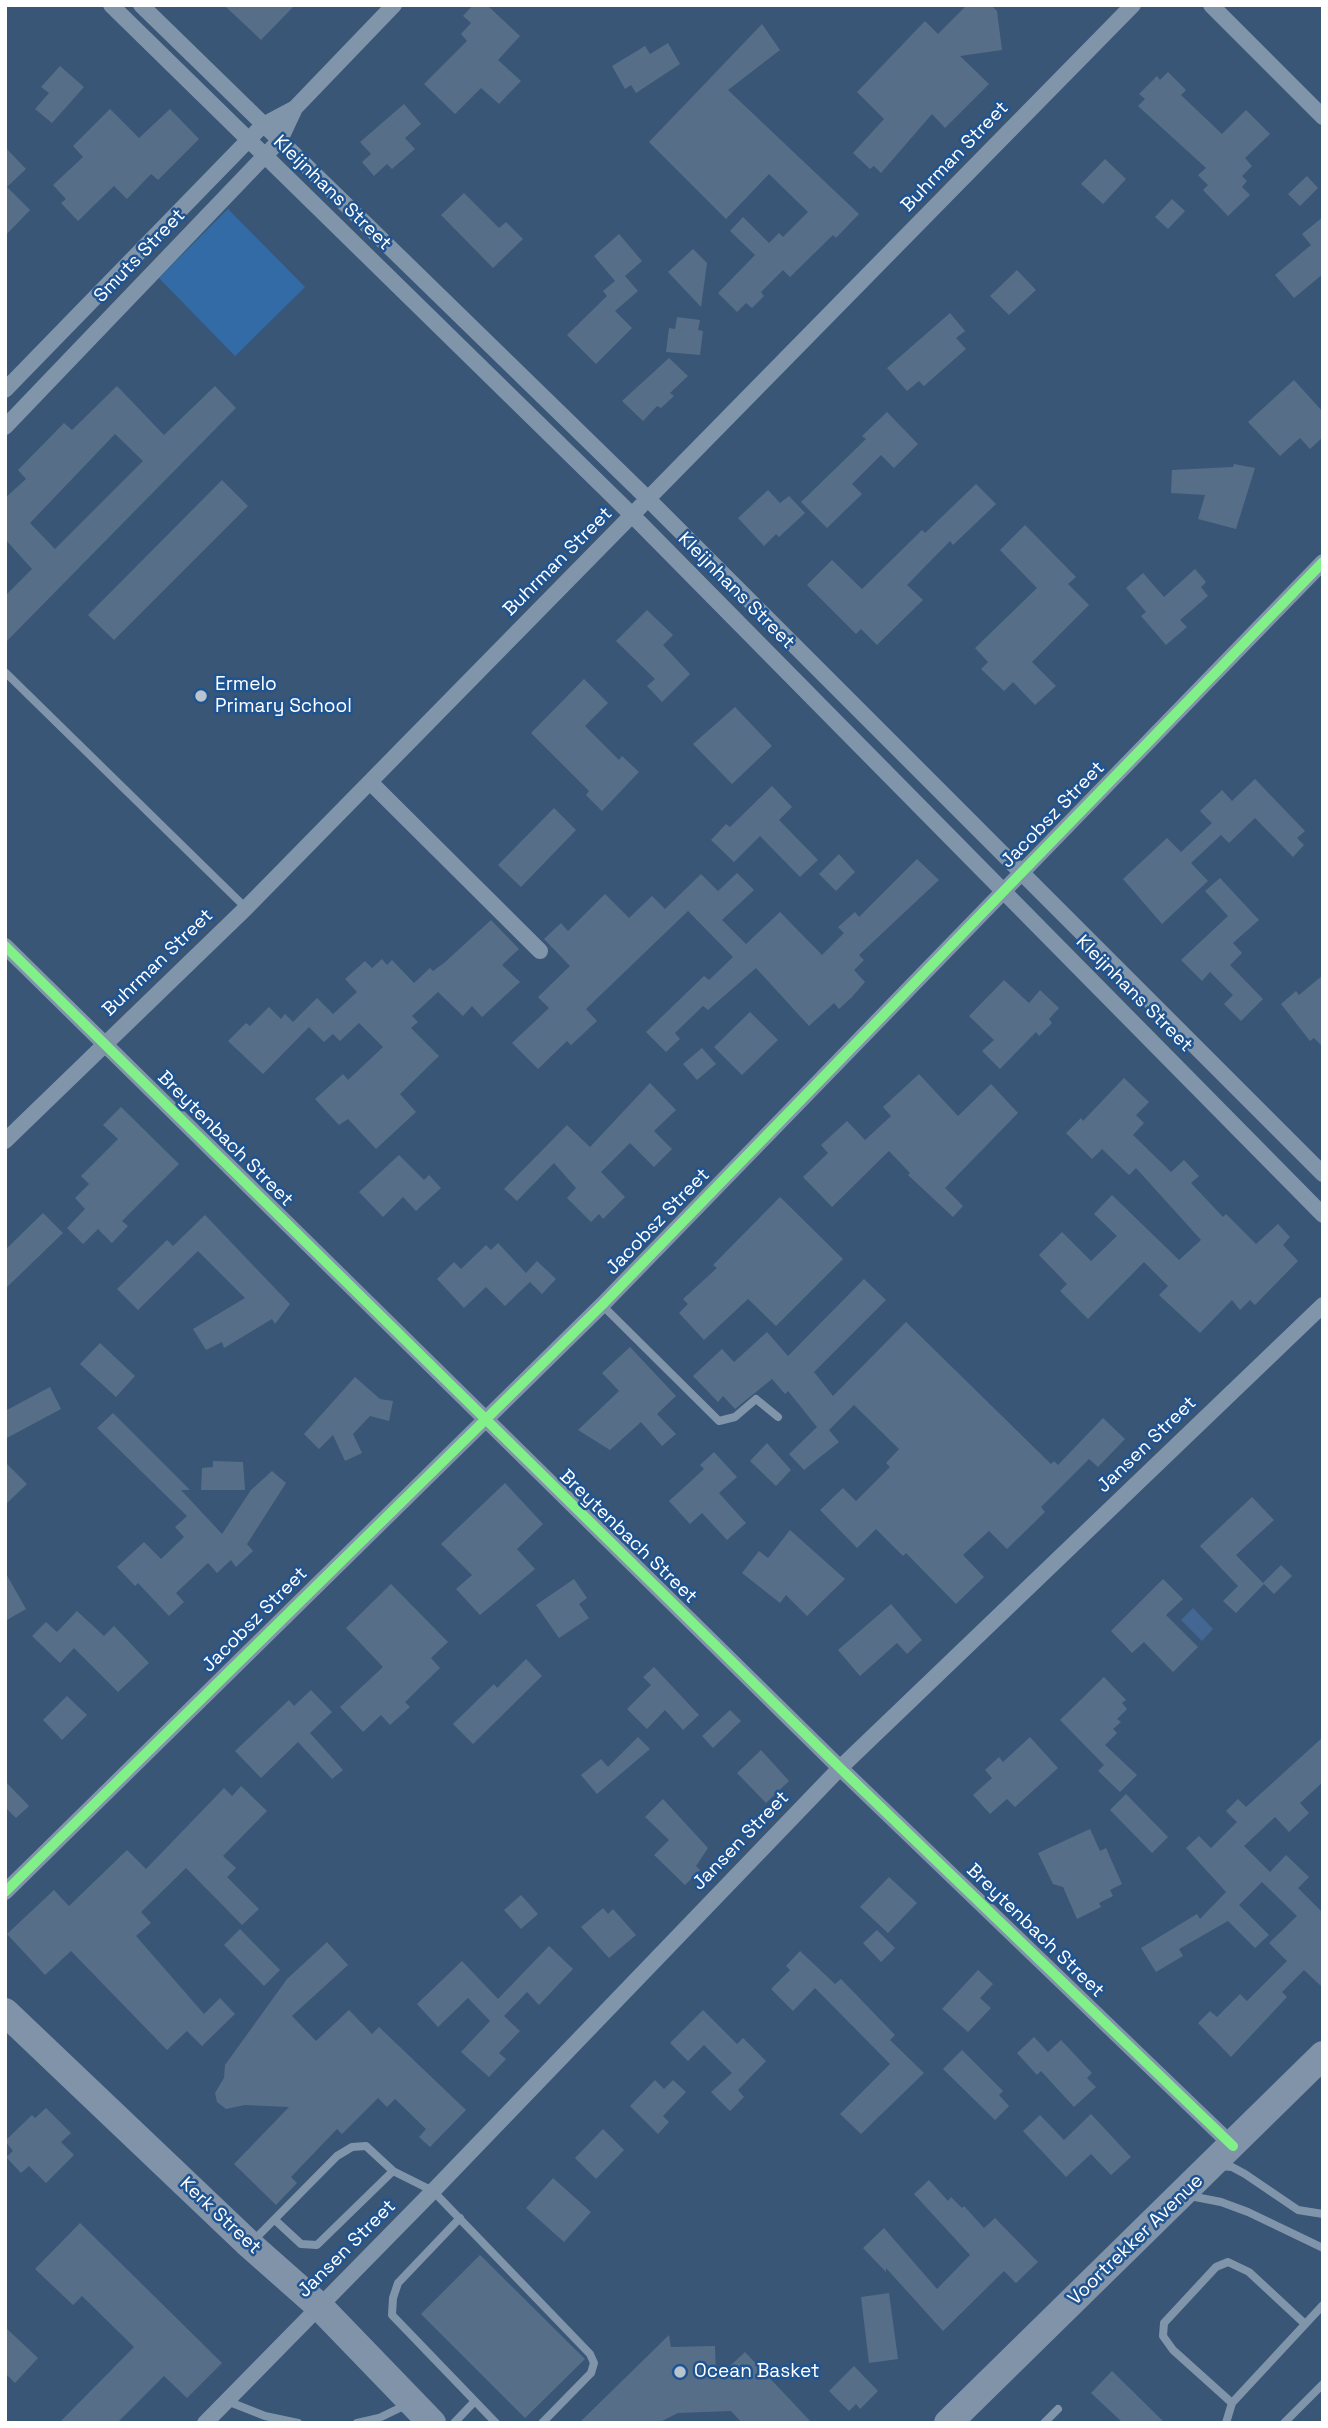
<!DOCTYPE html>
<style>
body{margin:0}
#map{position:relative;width:1328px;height:2428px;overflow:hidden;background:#395677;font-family:"Space Grotesk",sans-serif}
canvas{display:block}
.frame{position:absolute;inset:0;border:7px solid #fff;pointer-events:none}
</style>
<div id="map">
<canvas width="1328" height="2428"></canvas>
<div class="frame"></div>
</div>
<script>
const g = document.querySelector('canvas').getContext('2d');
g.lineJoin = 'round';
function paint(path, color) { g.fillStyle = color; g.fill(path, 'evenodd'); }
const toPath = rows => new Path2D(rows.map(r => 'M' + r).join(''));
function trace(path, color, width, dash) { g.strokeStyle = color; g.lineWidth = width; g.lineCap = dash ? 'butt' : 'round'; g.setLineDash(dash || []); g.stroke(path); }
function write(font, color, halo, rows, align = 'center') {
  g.font = font + ' "Space Grotesk",sans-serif'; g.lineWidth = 5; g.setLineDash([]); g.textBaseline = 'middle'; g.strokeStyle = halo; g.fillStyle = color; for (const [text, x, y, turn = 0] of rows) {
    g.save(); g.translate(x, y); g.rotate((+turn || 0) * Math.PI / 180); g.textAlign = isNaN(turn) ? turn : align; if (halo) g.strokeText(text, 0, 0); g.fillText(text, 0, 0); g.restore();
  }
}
const green = toPath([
 [228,209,305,287,235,356,159,278]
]);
const water = toPath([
 [1193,1608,1213,1629,1202,1641,1181,1620]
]);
const building = toPath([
 [224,5,295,5,261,40],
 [473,5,487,5,520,36,498,60,521,81,499,104,481,88,455,114,424,84,467,41,461,34,471,23,463,16],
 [967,5,991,5,997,11,1002,50,960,56,989,84,945,128,932,114,881,173,874,166,870,169,853,153,884,119,857,92,925,21,938,34],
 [762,24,780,50,728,90,859,214,836,238,833,235,790,277,783,270,761,292,764,296,752,308,746,303,737,312,718,293,755,255,730,231,743,217,769,243,779,233,783,237,808,212,769,174,726,219,649,142],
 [668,43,680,64,636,93,631,85,625,89,612,66,645,46,650,54],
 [60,66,84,87,52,123,35,109,49,93,41,87],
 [1168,72,1186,90,1181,95,1222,134,1246,110,1270,134,1245,158,1252,166,1242,176,1247,181,1242,187,1250,195,1228,216,1203,190,1208,185,1198,175,1206,168,1138,106,1145,99,1139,94,1157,76,1160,80],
 [404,104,421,124,405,138,415,149,392,169,387,164,374,176,362,162,371,154,360,142],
 [110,109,139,138,170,109,199,139,158,180,151,174,127,199,114,186,78,221,61,203,66,199,53,185,83,157,73,146],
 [5,147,26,169,7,187,30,210,5,236],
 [1105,159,1126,179,1103,204,1081,184],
 [1307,176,1318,188,1300,206,1288,194],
 [464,193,499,228,506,222,523,239,493,268,441,215],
 [1172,199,1185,211,1168,229,1155,217],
 [1323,217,1323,274,1294,298,1275,275,1311,245,1302,234],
 [619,234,642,261,625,276,638,291,615,311,632,328,596,364,567,335,607,296,603,291,615,281,594,256],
 [693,249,707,263,701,307,668,272],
 [1017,270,1036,290,1009,315,990,296],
 [950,313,965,331,956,338,966,349,924,386,919,381,907,391,887,368],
 [677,317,700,320,698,330,703,331,700,355,666,352,669,328,675,329],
 [669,358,688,376,670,393,674,396,661,408,657,406,643,421,622,401],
 [1294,380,1323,412,1323,437,1310,449,1300,438,1280,456,1248,422],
 [117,386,164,435,215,386,236,408,5,643,5,596,32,569,5,539,5,498,26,479,18,470,64,423,72,430],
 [115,434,143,461,55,549,30,523],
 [887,412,918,444,894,468,881,455,852,484,862,494,827,528,801,502,866,439,862,436],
 [1234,464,1255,468,1236,529,1198,519,1205,495,1171,493,1172,470,1233,467],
 [222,480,248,506,114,640,88,615],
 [976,484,996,504,953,545,950,541,907,585,923,600,877,645,861,629,856,634,807,585,832,560,862,589,922,530,925,533],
 [768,490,780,503,789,496,805,513,779,537,776,534,764,546,738,518],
 [1025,525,1076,577,1068,584,1089,605,1032,662,1056,686,1035,705,1013,682,1004,691,981,669,988,662,975,648,1037,588,1000,550],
 [1195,569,1206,582,1201,587,1208,596,1180,620,1187,627,1166,645,1141,616,1146,612,1126,588,1143,573,1164,597],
 [647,610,673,635,663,645,690,674,662,702,647,686,655,679,616,641],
 [584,679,608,703,585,726,619,760,622,756,639,772,602,811,586,795,589,791,531,733],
 [735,707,772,746,732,784,693,744],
 [1255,779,1305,831,1297,838,1304,845,1293,857,1255,818,1229,843,1221,835,1191,863,1208,881,1162,924,1123,879,1167,838,1181,852,1212,823,1200,811,1222,790,1232,801],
 [772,786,792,807,779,820,818,860,800,877,760,836,734,862,711,840,726,824,730,827],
 [554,808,576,830,521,887,498,865],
 [839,854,855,872,836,891,819,874],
 [917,859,939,880,859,955,864,960,854,970,865,982,852,997,839,1009,834,1003,809,1026,756,968,708,1010,703,1006,675,1033,680,1039,666,1052,646,1032,704,976,709,980,733,957,688,911,586,1009,597,1021,571,1045,567,1041,538,1069,512,1043,549,1008,538,997,570,966,544,939,561,923,568,931,605,894,629,918,652,896,665,909,701,874,718,891,737,873,754,890,722,920,746,944,780,912,822,955,844,933,838,927,855,912,859,917],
 [1220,878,1259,920,1233,943,1242,953,1230,965,1263,999,1241,1021,1224,1004,1233,995,1210,972,1202,981,1181,960,1228,916,1205,891],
 [491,920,519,949,502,965,520,982,482,1017,472,1006,463,1016,438,992,412,1016,418,1022,411,1028,439,1056,400,1094,416,1112,376,1149,348,1119,339,1125,315,1099,343,1074,348,1080,383,1047,359,1023,340,1041,333,1034,324,1042,309,1027,263,1074,228,1041,246,1023,250,1026,269,1007,281,1019,285,1014,293,1022,317,998,333,1014,357,992,345,979,365,961,372,968,382,959,387,965,392,960,414,983,430,968,433,971,444,963],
 [1323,975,1323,1047,1314,1038,1310,1041,1281,1004,1296,991,1299,995],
 [1004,980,1029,1003,1040,990,1059,1008,1049,1019,1052,1023,1039,1036,1036,1032,1000,1069,982,1051,994,1040,969,1016],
 [750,1012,778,1040,742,1075,714,1047],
 [702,1048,716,1064,697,1080,683,1064],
 [919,1074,958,1116,991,1084,1018,1113,945,1188,963,1206,953,1217,908,1175,910,1173,889,1151,832,1207,803,1177,828,1153,821,1145,847,1121,865,1140,891,1116,883,1107],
 [1124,1078,1149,1102,1136,1115,1144,1123,1133,1135,1171,1172,1184,1160,1199,1176,1191,1183,1223,1217,1226,1214,1256,1244,1278,1224,1290,1237,1283,1245,1298,1261,1255,1305,1250,1300,1240,1310,1232,1300,1200,1333,1159,1295,1168,1286,1144,1262,1088,1319,1060,1291,1067,1284,1039,1255,1062,1232,1091,1261,1117,1236,1094,1214,1112,1195,1179,1260,1201,1240,1136,1168,1129,1175,1102,1149,1092,1159,1066,1133,1081,1118,1083,1121],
 [650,1083,676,1110,654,1131,672,1149,654,1167,630,1143,601,1172,625,1197,603,1219,599,1214,591,1222,567,1198,576,1188,554,1163,517,1201,504,1189,567,1125,590,1147],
 [121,1107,179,1164,122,1221,128,1226,112,1243,98,1229,83,1244,67,1228,85,1209,75,1198,89,1184,81,1176,118,1139,103,1125],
 [399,1155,424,1180,429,1175,441,1188,416,1211,403,1197,383,1217,359,1192],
 [780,1197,843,1259,776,1326,748,1299,704,1340,679,1313,688,1304,683,1299,717,1268,713,1265],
 [43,1213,63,1233,5,1289,5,1250],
 [205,1215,290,1304,275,1324,272,1319,224,1348,222,1342,206,1350,193,1329,245,1298,198,1251,138,1310,117,1289,167,1240,173,1246],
 [498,1243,526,1273,537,1261,556,1279,542,1294,530,1282,505,1306,486,1287,464,1308,437,1279,454,1262,461,1269,486,1245,491,1250],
 [864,1279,886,1300,814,1372,833,1396,906,1322,1051,1464,1054,1461,1058,1465,1103,1418,1125,1439,1098,1467,1089,1459,1041,1507,1045,1512,1007,1549,989,1531,963,1555,984,1577,956,1604,906,1553,903,1556,876,1529,857,1548,820,1510,843,1488,856,1501,890,1467,886,1463,899,1449,854,1405,829,1430,839,1442,804,1470,789,1454,817,1427,788,1391,785,1394,772,1379,735,1409,723,1396,718,1402,693,1376,722,1349,734,1362,767,1332,788,1356],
 [100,1343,135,1376,116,1397,80,1364],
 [630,1347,676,1396,657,1414,676,1434,662,1446,641,1422,610,1450,578,1430,619,1391,602,1373],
 [355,1377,380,1399,393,1401,389,1421,370,1416,353,1434,362,1453,345,1461,333,1435,319,1449,304,1434],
 [50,1387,61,1409,5,1439,5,1411],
 [113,1413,190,1490,181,1490,222,1534,251,1490,272,1471,286,1483,247,1544,253,1551,236,1567,231,1560,217,1573,208,1563,176,1593,184,1602,169,1616,138,1583,135,1586,117,1567,144,1542,161,1559,184,1537,175,1527,187,1516,97,1428],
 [767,1443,791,1470,776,1486,750,1461],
 [714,1452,737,1477,719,1493,746,1523,727,1540,702,1513,690,1524,669,1501,704,1469,700,1465],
 [213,1461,243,1462,245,1490,201,1490,202,1468,213,1467],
 [5,1462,27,1484,5,1505],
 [505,1483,543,1524,517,1549,535,1569,480,1615,456,1589,472,1575,441,1544],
 [1252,1497,1274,1520,1236,1555,1264,1584,1236,1613,1223,1601,1238,1586,1200,1546],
 [790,1530,845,1579,807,1616,786,1595,780,1603,742,1573,759,1551,768,1558],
 [1281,1565,1292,1576,1274,1594,1263,1583],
 [5,1572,26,1609,5,1621],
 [574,1579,587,1598,579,1604,589,1618,559,1638,536,1605],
 [1163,1579,1183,1599,1166,1615,1198,1647,1173,1672,1144,1642,1132,1653,1111,1631],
 [391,1584,448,1642,431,1658,440,1668,405,1702,410,1707,390,1725,381,1715,363,1732,340,1707,383,1667,346,1628],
 [891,1604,922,1640,907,1654,897,1643,860,1676,838,1650],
 [77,1611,104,1636,114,1626,149,1663,118,1692,74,1648,60,1663,32,1636,46,1622,57,1632],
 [526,1659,542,1676,473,1744,453,1724,494,1684,497,1688],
 [654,1667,699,1715,683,1730,665,1710,647,1729,627,1709,651,1685,643,1677],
 [1104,1677,1126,1700,1122,1703,1127,1709,1117,1719,1121,1722,1113,1729,1117,1733,1105,1745,1137,1775,1120,1792,1098,1771,1104,1765,1060,1720],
 [311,1690,332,1712,310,1733,343,1770,332,1779,298,1742,261,1778,235,1751,289,1700,294,1706],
 [67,1696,87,1715,62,1740,43,1720],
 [730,1710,741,1721,713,1748,702,1736],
 [638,1737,650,1749,597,1794,581,1775,601,1759,608,1767],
 [1030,1737,1058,1768,1015,1807,1007,1799,990,1814,973,1795,992,1778,985,1770,999,1757,1003,1762],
 [1323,1737,1323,1782,1300,1803,1309,1813,1289,1832,1275,1817,1244,1846,1270,1872,1286,1855,1309,1877,1298,1888,1323,1913,1323,1988,1304,1970,1282,1992,1287,1997,1231,2057,1198,2023,1210,2011,1217,2017,1240,1994,1247,2001,1287,1961,1269,1943,1297,1916,1262,1882,1239,1905,1269,1935,1255,1948,1228,1921,1179,1949,1183,1956,1156,1972,1141,1948,1197,1914,1200,1919,1226,1892,1186,1848,1199,1836,1211,1848,1237,1822,1226,1811,1238,1799,1246,1807],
 [761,1750,789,1781,766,1803,737,1773],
 [5,1781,29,1806,16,1818,5,1807],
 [241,1786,267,1811,223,1856,236,1868,227,1877,259,1909,242,1925,186,1868,141,1912,151,1923,136,1936,204,2014,220,1998,235,2014,202,2046,187,2031,167,2050,71,1951,45,1975,7,1934,54,1890,69,1906,127,1850,146,1869,224,1788,232,1796],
 [1126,1794,1168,1837,1152,1853,1110,1810],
 [663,1799,708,1848,696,1866,700,1870,685,1885,654,1855,669,1840,645,1817],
 [1090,1829,1100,1851,1106,1848,1122,1884,1110,1890,1113,1896,1099,1903,1101,1907,1077,1919,1063,1887,1053,1884,1038,1853],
 [889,1877,917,1903,888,1933,860,1907],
 [521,1895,538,1914,521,1929,504,1910],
 [603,1908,608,1914,613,1909,636,1935,609,1958,581,1927],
 [240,1929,280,1970,264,1986,224,1945],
 [877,1930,895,1948,881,1962,863,1943],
 [327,1942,348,1965,292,2016,316,2041,349,2010,372,2034,379,2027,466,2110,430,2147,419,2137,426,2129,395,2099,387,2107,378,2098,342,2134,337,2129,291,2177,297,2183,276,2205,234,2164,289,2107,245,2105,226,2109,217,2102,215,2093,224,2078,225,2065,287,1979],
 [549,1946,573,1969,539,2005,527,1992,504,2016,520,2031,499,2053,506,2059,489,2077,461,2052,490,2021,468,1998,438,2027,417,2004,462,1961,498,1999],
 [800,1951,835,1984,841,1979,895,2035,890,2040,924,2073,861,2134,840,2114,890,2064,815,1988,793,2011,771,1989,790,1970,786,1966],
 [978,1970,993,1984,980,1998,991,2008,968,2032,942,2009],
 [703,2010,737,2044,743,2038,766,2061,738,2090,744,2097,730,2111,711,2092,732,2073,704,2045,688,2061,670,2043],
 [1034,2037,1048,2052,1061,2040,1092,2073,1087,2078,1096,2087,1074,2107,1041,2071,1037,2075,1017,2053],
 [962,2050,1003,2091,999,2095,1009,2106,995,2120,943,2069],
 [655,2080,664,2089,673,2080,686,2092,663,2116,669,2122,658,2134,630,2106],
 [46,2108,71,2133,61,2142,74,2155,46,2183,29,2166,21,2173,6,2157,13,2151,5,2141,32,2115,35,2118],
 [1091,2114,1131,2157,1111,2175,1091,2154,1066,2177,1023,2131,1040,2115,1064,2140],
 [603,2129,624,2150,596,2179,575,2158],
 [553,2178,591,2212,564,2242,526,2208],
 [929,2180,948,2201,951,2197,962,2208,964,2206,984,2228,995,2218,1038,2262,1016,2283,1004,2271,943,2331,886,2268,886,2272,863,2248,884,2228,937,2289,970,2255,914,2194],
 [80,2223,222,2363,187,2398,164,2376,117,2423,59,2423,134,2347,82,2296,73,2305,35,2269],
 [480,2255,585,2359,525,2418,421,2314],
 [889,2293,898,2359,869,2363,861,2297],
 [5,2327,38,2358,15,2383,5,2373],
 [669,2335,671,2347,715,2346,716,2379,745,2352,812,2423,742,2423,731,2411,678,2413,658,2423,579,2423],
 [854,2366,878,2391,860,2409,856,2404,849,2411,829,2391],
 [1112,2371,1165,2423,1123,2423,1091,2393]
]);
const service = toPath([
 [6,673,246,908],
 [602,1305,719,1421,735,1417,756,1399,778,1417],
 [1219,2166,1232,2167,1245,2174,1298,2210,1323,2214],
 [1190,2196,1221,2202,1248,2212,1323,2248],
 [460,2218,398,2283,393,2298,392,2315,496,2423],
 [275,2220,301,2244,317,2245,393,2171],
 [254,2240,337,2156,352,2147,366,2146,393,2171,433,2191,590,2354,594,2363,591,2373,542,2423],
 [227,2401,265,2416,298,2423],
 [1232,2403,1173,2350,1163,2336,1164,2323,1216,2267,1228,2262,1249,2272,1305,2324],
 [357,2423,379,2418,406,2405],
 [454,2423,474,2402],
 [1044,2423,1058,2409],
 [1226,2423,1232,2403,1323,2305],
 [1284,2423,1323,2384]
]);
const minor = toPath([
 [111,5,633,516,1323,1215],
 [141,5,648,499,1323,1174],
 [1211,5,1323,117],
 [5,390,263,125,295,108,394,5],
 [5,427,280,140,295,108],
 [370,782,540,951],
 [5,946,840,1768,1233,2146],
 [5,1141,246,908,1133,5],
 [5,1892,602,1305,1323,562],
 [205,2423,433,2191,840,1768,1323,1305]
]);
const trunk = toPath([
 [5,2012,250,2245,319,2306,432,2423],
 [948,2423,1323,2055]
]);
const cycleway = toPath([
 [5,946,840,1768,1233,2146],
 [5,1892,602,1305,1323,562]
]);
const markers = [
 [201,696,7,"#bac4cf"],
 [680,2372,7,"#bac4cf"]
];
const streetNames = [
 ["Buhrman Street",955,157,-46],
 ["Kleijnhans Street",332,193,44],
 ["Smuts Street",140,256,-46],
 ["Buhrman Street",558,562,-45],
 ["Kleijnhans Street",736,591,45],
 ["Jacobsz Street",1053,815,-46],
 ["Buhrman Street",158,963,-44],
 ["Kleijnhans Street",1134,994,45],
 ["Breytenbach Street",225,1139,45],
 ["Jacobsz Street",658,1222,-46],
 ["Jansen Street",1147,1445,-44],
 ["Breytenbach Street",628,1537,44],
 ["Jacobsz Street",255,1620,-45],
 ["Jansen Street",741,1841,-46],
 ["Breytenbach Street",1035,1931,44],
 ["Kerk Street",220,2216,43],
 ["Voortrekker Avenue",1136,2240,-44],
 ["Jansen Street",347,2249,-45]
];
const poiNames = [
 ["Ermelo",215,685],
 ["Primary School",215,707],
 ["Ocean Basket",694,2372]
];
paint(green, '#336ba7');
paint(water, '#436792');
paint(building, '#576e88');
trace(service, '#8195aa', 8);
trace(minor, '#8195aa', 16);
trace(trunk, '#8093a9', 28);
trace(cycleway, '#82f089', 10);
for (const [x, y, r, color] of markers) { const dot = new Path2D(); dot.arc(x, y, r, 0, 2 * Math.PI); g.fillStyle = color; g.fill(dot); trace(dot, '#1f5491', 2.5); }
write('19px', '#fff', '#1f5491', streetNames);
write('19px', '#fff', '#1f5491', poiNames, 'left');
</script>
